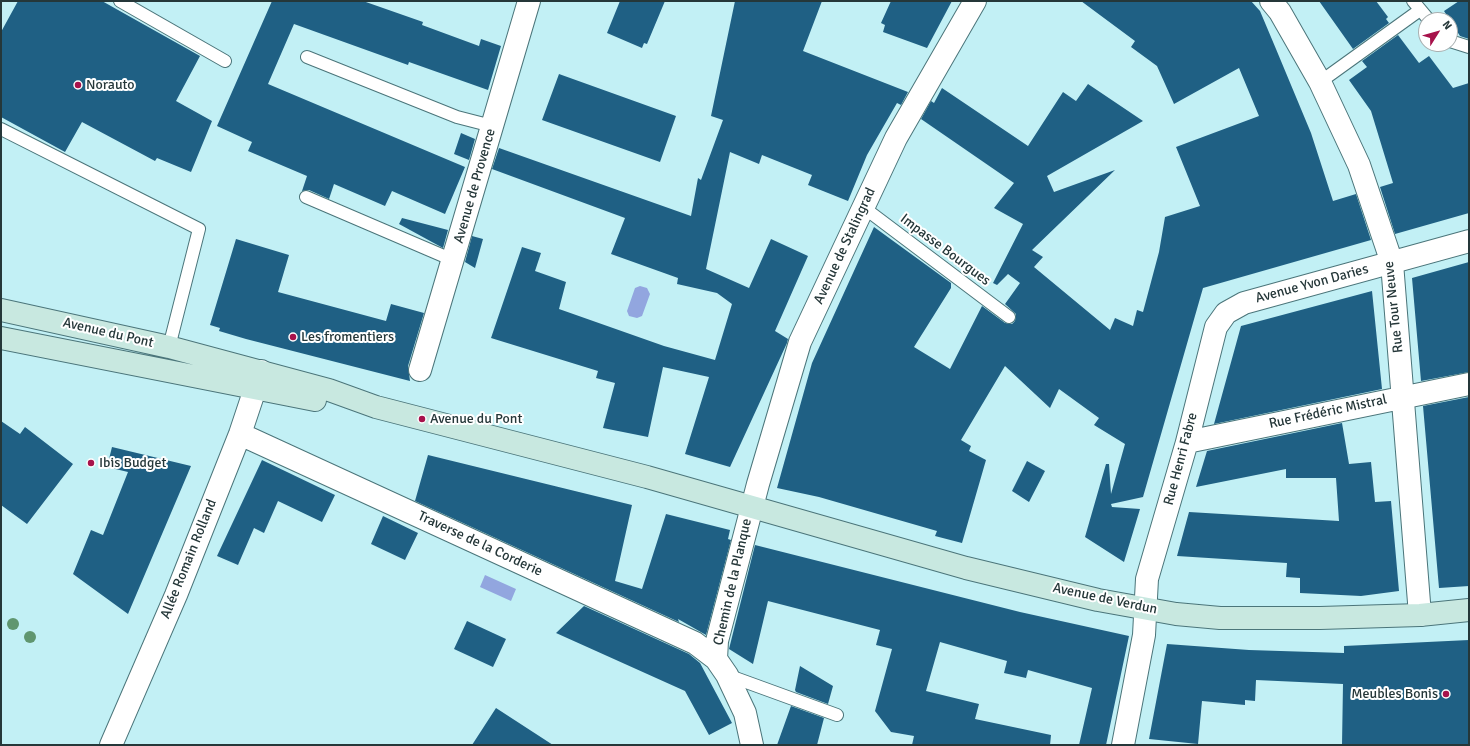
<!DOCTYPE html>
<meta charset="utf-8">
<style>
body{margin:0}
#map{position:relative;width:1470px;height:746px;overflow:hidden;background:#c2f0f5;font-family:Signika,sans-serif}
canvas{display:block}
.frame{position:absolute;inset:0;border:2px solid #253739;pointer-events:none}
.north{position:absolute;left:1418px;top:12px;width:40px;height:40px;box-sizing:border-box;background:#fff;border:1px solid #a8afb0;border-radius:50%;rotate:53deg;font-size:11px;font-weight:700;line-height:16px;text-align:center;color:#253739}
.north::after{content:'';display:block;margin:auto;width:14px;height:18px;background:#a7124b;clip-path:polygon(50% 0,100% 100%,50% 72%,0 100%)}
</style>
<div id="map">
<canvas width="1470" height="746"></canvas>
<div class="frame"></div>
<div class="north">N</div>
</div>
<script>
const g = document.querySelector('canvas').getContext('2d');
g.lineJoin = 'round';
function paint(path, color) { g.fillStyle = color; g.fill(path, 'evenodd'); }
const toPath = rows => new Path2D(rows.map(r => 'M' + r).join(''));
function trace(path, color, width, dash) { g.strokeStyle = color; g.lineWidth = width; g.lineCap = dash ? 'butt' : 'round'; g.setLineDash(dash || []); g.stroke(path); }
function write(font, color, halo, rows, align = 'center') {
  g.font = font + ' Signika,sans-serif'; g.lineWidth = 4; g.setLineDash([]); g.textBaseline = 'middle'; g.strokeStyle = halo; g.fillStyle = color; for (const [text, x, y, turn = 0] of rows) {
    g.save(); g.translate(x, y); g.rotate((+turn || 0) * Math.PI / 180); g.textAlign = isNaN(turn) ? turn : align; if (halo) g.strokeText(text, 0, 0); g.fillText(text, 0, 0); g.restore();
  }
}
const water = toPath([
 [640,286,647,288,650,294,642,316,637,318,629,316,627,311,635,288],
 [485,575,516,589,511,601,480,587]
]);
const building = toPath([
 [18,1,102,1,200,56,176,101,212,121,191,172,157,158,155,161,82,122,65,152,1,117,1,32],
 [272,1,363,1,423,22,422,25,479,46,481,39,501,46,488,90,409,62,408,65,294,24,268,84,465,167,445,214,392,191,385,206,334,184,329,199,309,190,302,191,307,176,248,151,252,142,217,126],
 [620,1,665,1,647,44,644,43,642,48,607,33],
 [735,1,822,1,803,51,908,92,901,105,897,103,867,155,848,201,808,185,812,175,762,155,759,164,730,152,706,269,749,288,771,239,808,256,775,331,788,339,787,343,730,467,685,454,709,377,663,367,648,437,603,428,615,383,596,378,598,371,491,338,522,247,541,253,535,271,566,282,559,309,664,346,715,360,732,304,717,293,677,284,678,278,611,254,625,218,492,169,499,148,691,216,698,178,701,180,723,120,711,116],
 [891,1,952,1,927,48,883,32,885,25,881,23],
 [1081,1,1251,1,1260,11,1276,49,1311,133,1333,201,1356,194,1371,240,1203,288,1143,497,1111,504,1112,507,1140,509,1124,562,1085,537,1106,464,1109,464,1111,494,1125,444,1094,425,1099,418,1059,389,1050,408,1005,366,961,440,971,446,969,451,986,460,962,543,935,536,937,531,819,497,777,488,812,363,874,227,951,283,951,288,914,347,950,369,982,306,1005,323,1012,324,1015,321,1016,314,1005,304,1020,283,1008,274,997,285,993,283,1023,224,994,208,1014,183,921,119,931,101,934,103,942,88,1028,146,1063,92,1076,101,1088,84,1143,121,1047,176,1054,192,1115,170,1032,250,1043,257,1034,267,1110,330,1115,318,1133,326,1137,310,1143,312,1159,252,1165,217,1200,206,1176,147,1259,116,1239,68,1174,104,1157,66,1131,47,1135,41],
 [1319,1,1376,1,1388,17,1386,19,1389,23,1353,49],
 [1459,1,1469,1,1469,39,1460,36,1444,11],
 [1398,35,1419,63,1429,56,1453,88,1469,83,1469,213,1395,234,1380,187,1393,183,1371,111,1349,80,1367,67,1362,61],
 [559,74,676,116,660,162,542,120],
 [461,133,475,139,469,160,454,154],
 [402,218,448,230,443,248,399,224],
 [472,236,483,239,475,268,465,262],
 [236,239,289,255,278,292,386,321,391,304,424,313,408,366,410,381,246,339,219,331,220,328,210,325],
 [1469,262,1469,372,1421,381,1412,278],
 [1372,291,1382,389,1214,424,1241,326],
 [1469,397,1469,586,1439,588,1423,406],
 [1,421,20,434,25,427,73,464,27,524,1,505],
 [1342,423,1349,464,1371,462,1375,502,1391,501,1399,591,1361,596,1300,593,1300,578,1286,577,1287,563,1177,556,1189,512,1339,521,1336,478,1286,478,1286,469,1196,487,1207,451],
 [112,447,191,466,128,614,73,574,91,530,103,535,128,472,107,467],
 [428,455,632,505,615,581,642,589,666,514,730,530,728,539,731,540,706,635,678,619,679,622,415,501],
 [262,460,335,495,322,522,278,501,264,533,254,528,238,565,217,556],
 [1027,461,1045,471,1029,502,1012,491],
 [383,516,418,533,405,560,371,544],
 [755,545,1020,612,1129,636,1106,745,1079,745,1092,688,1028,670,1026,678,1004,673,1007,661,940,642,926,691,979,704,975,719,1051,735,1050,745,912,745,914,736,891,732,875,711,892,649,876,645,880,630,768,601,753,664,729,649],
 [584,606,689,654,700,663,732,723,709,735,685,691,556,633],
 [467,621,506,639,493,667,454,649],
 [1469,640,1469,745,1342,745,1343,684,1256,680,1255,701,1245,700,1245,705,1202,701,1198,744,1149,739,1167,644,1249,650,1344,653,1344,646],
 [800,666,833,686,828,704,796,692,795,690],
 [791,706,824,718,817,745,777,745],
 [496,708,553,745,472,745]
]);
const service = toPath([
 [120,1,225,61],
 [1413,1,1429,20],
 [1450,41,1469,47],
 [307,57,457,117,492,126],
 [1320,82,1420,10],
 [1,129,199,229,169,347],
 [306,197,453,260],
 [863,207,1009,317],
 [727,675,837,715]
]);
const minor = toPath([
 [1271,1,1280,12,1320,82,1359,165,1392,263,1420,615],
 [420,370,529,1],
 [240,434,695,643,716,659],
 [1187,442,1469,384],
 [111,745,176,595,240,434,261,371],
 [752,745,745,713,727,675,716,659,717,641,758,484,800,342,896,138,975,1],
 [1123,745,1144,635,1147,579,1187,442,1216,327,1226,313,1244,303,1469,241]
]);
const secondary = toPath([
 [1,310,169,347,329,390,376,407,647,477,966,568,1098,600,1176,614,1220,618,1320,618,1420,615,1469,610],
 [1,338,315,400]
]);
const trees = [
 [13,624],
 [30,637]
];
const markers = [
 [78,85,4,"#a7124b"],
 [293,337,4,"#a7124b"],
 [422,419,4,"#a7124b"],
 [91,463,4,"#a7124b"],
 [1446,694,4,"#a7124b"]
];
const poiNames = [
 ["Norauto",86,85],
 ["Les fromentiers",301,337],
 ["Avenue du Pont",430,419],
 ["Ibis Budget",99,463],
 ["Meubles Bonis",1438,694,"right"]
];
const streetNames = [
 ["Avenue de Provence",475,186,-74],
 ["Avenue de Stalingrad",845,246,-65],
 ["Impasse Bourgues",945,250,37],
 ["Avenue Yvon Daries",1312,284,-15],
 ["Rue Tour Neuve",1394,307,-96],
 ["Avenue du Pont",108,333,13],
 ["Rue Frédéric Mistral",1328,412,-12],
 ["Rue Henri Fabre",1181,459,-75],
 ["Traverse de la Corderie",480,544,25],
 ["Allée Romain Rolland",189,559,-68],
 ["Chemin de la Planque",733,582,-77],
 ["Avenue de Verdun",1105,599,12]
];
paint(water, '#92a6df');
paint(building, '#1f6084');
trace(service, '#4b757a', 14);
trace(minor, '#4b757a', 24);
trace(secondary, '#4b757a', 24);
trace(service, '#fff', 12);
trace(minor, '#fff', 22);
trace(secondary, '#c8e8e0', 22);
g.fillStyle = '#60966f';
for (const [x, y] of trees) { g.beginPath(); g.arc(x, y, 6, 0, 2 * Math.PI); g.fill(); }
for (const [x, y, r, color] of markers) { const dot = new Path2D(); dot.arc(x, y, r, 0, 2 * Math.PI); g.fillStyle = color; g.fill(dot); trace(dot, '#fff', 1.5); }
write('14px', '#253739', '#fff', poiNames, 'left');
write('14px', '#253739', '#fff', streetNames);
</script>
